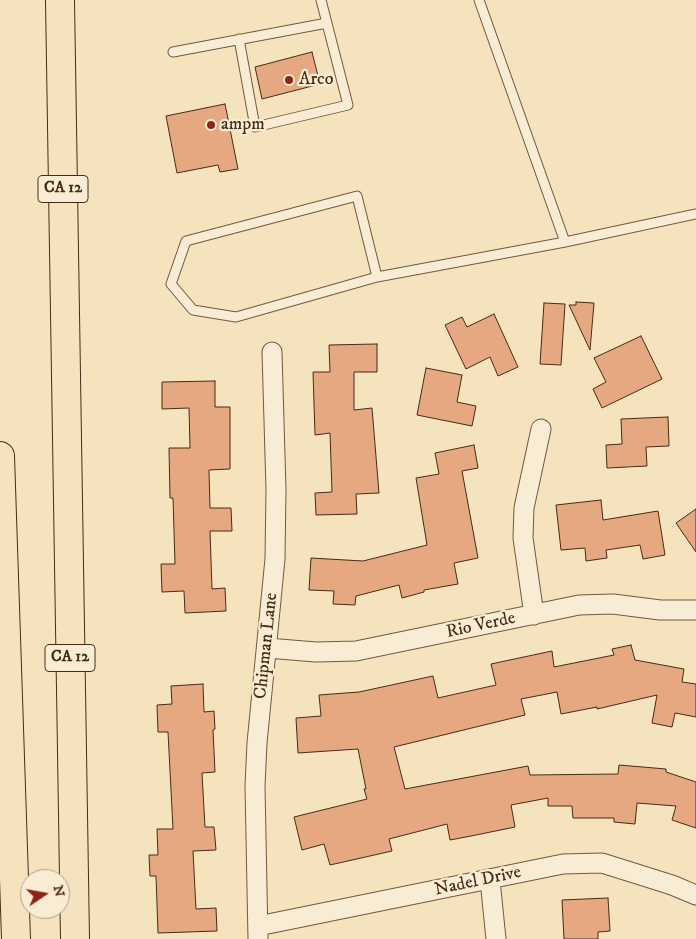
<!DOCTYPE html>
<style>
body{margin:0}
#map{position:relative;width:696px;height:939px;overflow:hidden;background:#f5e3bd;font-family:"IM FELL DW Pica",serif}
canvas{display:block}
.north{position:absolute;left:20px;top:869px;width:50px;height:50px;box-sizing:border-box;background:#f8edd4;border:1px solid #b29f88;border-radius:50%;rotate:78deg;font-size:14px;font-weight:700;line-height:20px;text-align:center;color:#482a16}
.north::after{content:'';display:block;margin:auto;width:18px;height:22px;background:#8f2418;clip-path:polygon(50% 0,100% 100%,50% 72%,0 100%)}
</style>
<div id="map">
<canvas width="696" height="939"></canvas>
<div class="north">N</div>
</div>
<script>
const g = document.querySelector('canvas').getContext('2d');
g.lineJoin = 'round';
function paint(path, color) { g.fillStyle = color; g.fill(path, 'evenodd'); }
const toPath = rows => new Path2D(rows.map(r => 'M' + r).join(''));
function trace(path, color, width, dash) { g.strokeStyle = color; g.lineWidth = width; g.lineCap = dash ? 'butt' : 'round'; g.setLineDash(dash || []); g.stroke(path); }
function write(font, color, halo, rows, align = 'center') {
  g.font = font + ' "IM FELL DW Pica",serif'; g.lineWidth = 4.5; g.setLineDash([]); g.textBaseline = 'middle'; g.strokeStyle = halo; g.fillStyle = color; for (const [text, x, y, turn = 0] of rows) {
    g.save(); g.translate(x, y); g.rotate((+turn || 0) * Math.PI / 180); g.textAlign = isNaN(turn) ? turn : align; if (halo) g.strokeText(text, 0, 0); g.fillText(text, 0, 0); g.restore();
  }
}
const building = toPath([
 [312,52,320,84,262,99,255,67,312,52],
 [225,104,238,169,220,172,218,165,177,173,166,116,225,104],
 [576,302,594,303,590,350,569,305,576,305,576,302],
 [544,303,565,304,561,365,540,364,544,303],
 [494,314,518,367,498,376,490,357,466,369,445,325,462,317,467,327,494,314],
 [641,336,662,379,602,408,593,389,606,382,594,358,641,336],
 [377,344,377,372,354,372,354,410,372,408,379,493,356,494,357,514,316,515,315,493,332,492,330,433,315,435,313,372,330,372,329,345,377,344],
 [426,368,462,375,457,402,476,406,472,426,417,415,426,368],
 [215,381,215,407,230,407,230,469,209,470,210,508,231,508,232,531,210,531,212,589,225,588,226,611,185,613,184,591,162,592,161,564,175,564,173,498,170,498,169,448,190,448,189,408,162,409,162,382,215,381],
 [668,417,669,446,646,447,647,466,607,468,606,445,622,444,621,419,668,417],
 [474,445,478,468,462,471,478,558,454,563,458,584,424,590,424,592,402,598,399,585,356,596,355,605,333,604,334,591,309,590,311,558,363,561,427,545,416,478,439,474,435,453,474,445],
 [601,500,603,520,658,511,665,555,643,559,640,545,606,550,607,558,586,561,585,548,561,550,556,505,601,500],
 [696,509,696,552,676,523,696,509],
 [631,645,635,660,684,669,682,682,696,684,696,717,675,713,672,727,652,723,657,695,597,709,597,707,561,714,557,692,521,699,525,715,394,747,405,789,528,766,530,775,618,774,619,765,666,769,666,772,696,782,696,828,672,820,676,806,637,803,635,824,614,822,614,818,573,818,572,806,548,806,548,798,511,805,515,827,471,836,450,840,447,824,389,839,392,851,330,865,324,844,302,850,294,817,367,799,364,789,366,789,358,749,298,753,296,718,321,716,319,695,359,692,433,676,438,698,496,685,491,664,552,651,554,667,614,655,612,649,631,645],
 [203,684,204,712,214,711,215,729,213,730,215,772,202,773,205,827,214,827,216,850,193,851,196,909,216,908,217,931,158,933,156,876,150,876,149,855,158,855,157,829,173,829,168,732,158,732,157,705,172,704,171,686,203,684],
 [608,898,610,931,598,932,598,939,564,939,562,900,608,898]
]);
const lane = toPath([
 [239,39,255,127,348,105,321,0],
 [173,52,327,23],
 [565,242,696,214],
 [377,277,357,196,186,241,171,284,193,310,236,317,377,277,565,242,479,0]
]);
const street = toPath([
 [534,615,523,538,524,508,541,429],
 [267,648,316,652,356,651,579,605,613,604,660,610,696,610],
 [490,880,496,939],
 [258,926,563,864,602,863,672,885,696,895],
 [258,939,255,786,257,743,275,559,276,490,272,352]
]);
const highway = toPath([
 [60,0,75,939],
 [0,456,16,939]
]);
const markers = [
 [289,80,5,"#8f2418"],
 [211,125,5,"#8f2418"]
];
const shields = [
 [63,189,50],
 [70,658,50]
];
const shieldNames = [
 ["CA 12",63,189],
 ["CA 12",70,658]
];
const poiNames = [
 ["Arco",299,80],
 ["ampm",221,125]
];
const streetNames = [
 ["Rio Verde",481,626,-12],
 ["Chipman Lane",267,646,-84],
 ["Nadel Drive",478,882,-12]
];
paint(building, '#e6a881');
trace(building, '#482a16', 1);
trace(lane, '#735840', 11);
trace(street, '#735840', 21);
trace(highway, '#482a16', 30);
trace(lane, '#f8edd4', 9);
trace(street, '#f8edd4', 19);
trace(highway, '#f5e3bd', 28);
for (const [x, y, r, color] of markers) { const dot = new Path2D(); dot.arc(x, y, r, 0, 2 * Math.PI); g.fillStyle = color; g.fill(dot); trace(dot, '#f8edd4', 2); }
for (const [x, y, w] of shields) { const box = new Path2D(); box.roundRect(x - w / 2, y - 13.5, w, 27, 4); g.fillStyle = '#f8edd4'; g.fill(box); trace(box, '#482a16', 1); }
write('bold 16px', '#482a16', null, shieldNames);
write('18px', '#482a16', '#f8edd4', poiNames, 'left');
write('18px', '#482a16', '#f8edd4', streetNames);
</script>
